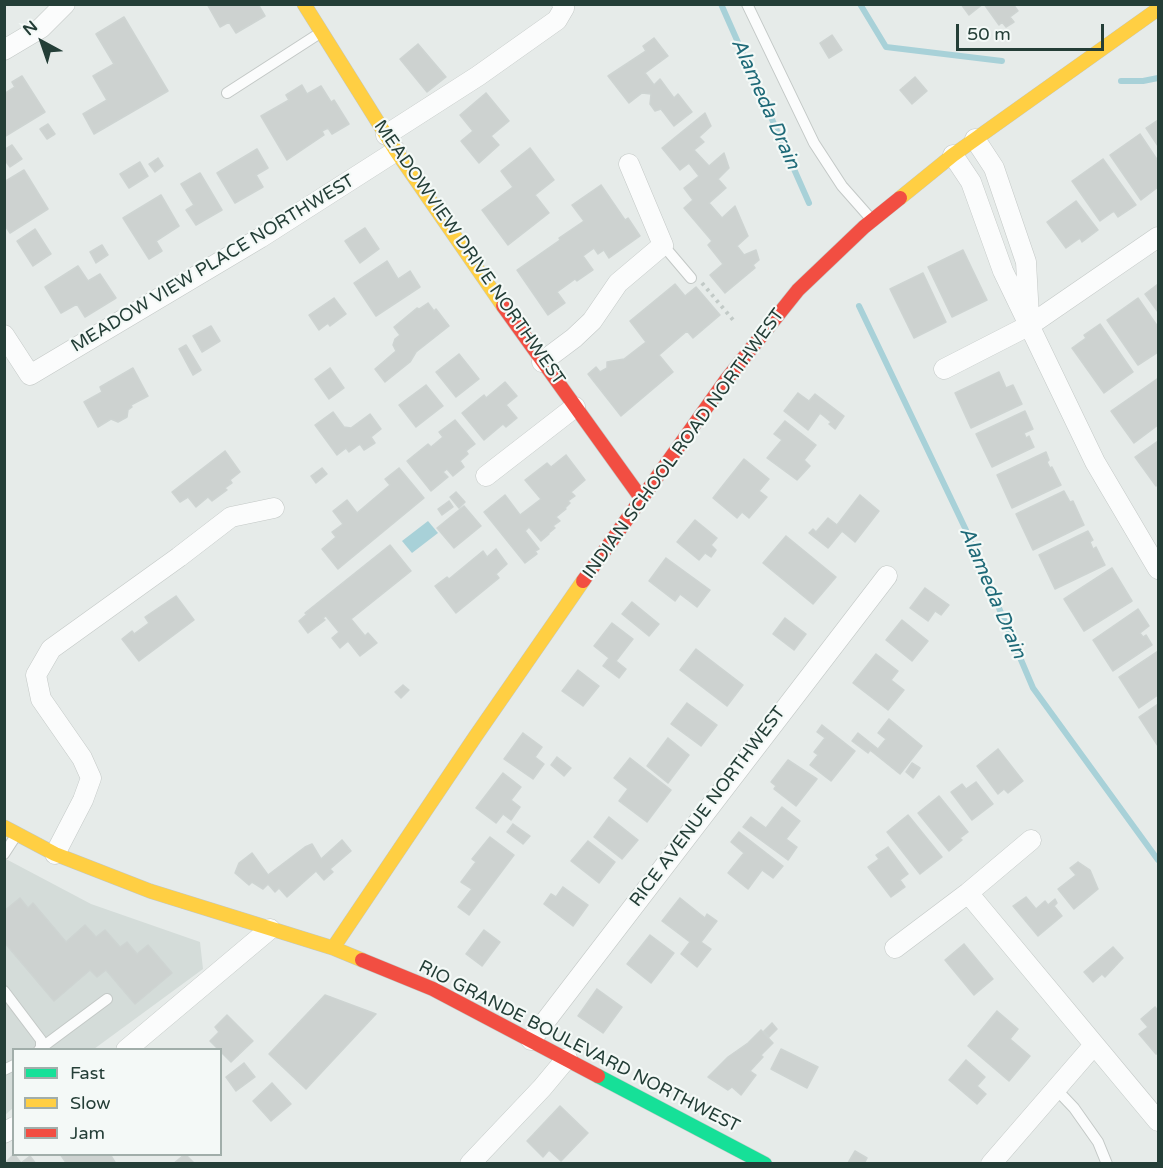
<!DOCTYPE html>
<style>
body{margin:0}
#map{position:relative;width:1163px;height:1168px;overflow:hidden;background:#e6ebe9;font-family:"Varela Round",sans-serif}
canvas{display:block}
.frame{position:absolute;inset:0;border:6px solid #243e37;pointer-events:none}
.legend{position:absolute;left:12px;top:1048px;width:210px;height:108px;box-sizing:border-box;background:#f4f9f7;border:2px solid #a1aeaa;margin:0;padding:8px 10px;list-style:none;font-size:18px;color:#243e37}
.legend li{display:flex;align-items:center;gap:12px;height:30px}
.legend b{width:30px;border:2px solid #a1aeaa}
.north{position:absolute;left:12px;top:12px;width:60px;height:60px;-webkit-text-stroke:4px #f4f9f7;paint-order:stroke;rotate:320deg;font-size:16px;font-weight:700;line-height:24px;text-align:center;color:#243e37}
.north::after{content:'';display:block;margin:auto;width:21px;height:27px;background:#243e37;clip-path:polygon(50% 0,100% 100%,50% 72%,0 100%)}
.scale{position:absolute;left:956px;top:24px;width:148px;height:27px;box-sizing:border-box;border:3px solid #243e37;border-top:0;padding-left:8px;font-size:18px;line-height:21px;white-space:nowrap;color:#243e37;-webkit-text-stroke:4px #f4f9f7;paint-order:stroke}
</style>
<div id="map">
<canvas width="1163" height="1168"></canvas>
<div class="frame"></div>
<ul class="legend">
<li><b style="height:8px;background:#16e098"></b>Fast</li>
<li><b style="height:8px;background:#ffcf43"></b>Slow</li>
<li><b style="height:8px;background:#f24e42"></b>Jam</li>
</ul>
<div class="north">N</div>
<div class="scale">50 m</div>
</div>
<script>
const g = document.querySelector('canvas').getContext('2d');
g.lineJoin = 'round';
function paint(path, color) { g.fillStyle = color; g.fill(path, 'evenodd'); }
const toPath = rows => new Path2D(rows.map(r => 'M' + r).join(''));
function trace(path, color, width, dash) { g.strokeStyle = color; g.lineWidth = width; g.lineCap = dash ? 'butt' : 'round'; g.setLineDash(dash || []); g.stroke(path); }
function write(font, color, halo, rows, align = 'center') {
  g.font = font + ' "Varela Round",sans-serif'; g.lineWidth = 4.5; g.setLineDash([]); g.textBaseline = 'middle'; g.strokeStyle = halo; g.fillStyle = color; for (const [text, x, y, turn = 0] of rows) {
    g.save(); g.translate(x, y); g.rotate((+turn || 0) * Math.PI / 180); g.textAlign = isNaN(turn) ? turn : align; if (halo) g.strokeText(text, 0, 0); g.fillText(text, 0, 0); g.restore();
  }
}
const built = toPath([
 [4,858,91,904,200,942,203,969,94,1049,14,1050,13,1108,5,1115]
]);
const water = toPath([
 [428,521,438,533,412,553,402,541]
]);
const stream = toPath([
 [721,4,809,203],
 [860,4,886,47,1002,61],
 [1121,81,1143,81,1158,78],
 [859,306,965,528,1033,688,1158,860]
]);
const building = toPath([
 [207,4,258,4,265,16,236,33,229,22,220,27,207,4],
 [961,4,983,4,969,15,961,4],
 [984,4,1013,4,1018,11,1010,17,1014,22,1006,27,1002,22,999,25,984,4],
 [124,17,168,91,94,134,83,114,107,100,93,76,114,64,96,34,124,17],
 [832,35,842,50,829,58,820,43,832,35],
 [654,38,668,56,645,73,654,85,660,79,674,98,678,94,692,112,674,126,661,109,655,111,650,104,651,94,642,93,629,103,608,76,646,51,643,46,654,38],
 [418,44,446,77,427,92,400,59,418,44],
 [22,76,45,112,4,137,4,94,15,87,12,82,22,76],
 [915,77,927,91,912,104,900,90,915,77],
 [302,85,307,94,321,86,331,102,334,100,349,124,332,134,328,128,322,131,324,135,287,160,261,116,289,100,286,95,302,85],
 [486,93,509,121,491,136,499,145,479,163,461,141,473,131,460,115,486,93],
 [705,113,711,126,699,137,704,142,694,150,709,166,724,153,729,168,718,179,726,188,709,203,722,218,735,206,748,236,737,246,744,255,756,250,759,260,753,265,755,268,725,293,710,275,723,264,708,245,712,241,684,208,693,200,684,188,699,176,689,163,680,170,662,148,705,113],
 [1158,120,1158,146,1146,128,1158,120],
 [48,124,55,134,47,139,40,129,48,124],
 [1140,134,1158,161,1158,187,1141,200,1110,155,1140,134],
 [12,145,22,159,10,167,4,159,4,150,12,145],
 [530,148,554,180,535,195,549,213,508,245,482,210,513,187,501,171,530,148],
 [257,149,268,168,256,175,263,187,235,203,217,173,257,149],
 [158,158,163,166,155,172,149,164,158,158],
 [1103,159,1136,205,1118,217,1114,211,1100,221,1072,181,1103,159],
 [140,162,148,176,129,188,120,174,140,162],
 [24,170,48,209,10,233,4,224,4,182,24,170],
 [200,173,222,210,196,225,186,210,194,205,181,184,200,173],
 [601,185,625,220,628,218,640,236,609,258,604,250,598,254,594,248,583,256,593,270,577,281,575,279,557,292,565,303,548,315,517,270,560,240,559,238,584,221,572,205,601,185],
 [161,195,179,226,156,241,162,251,149,259,123,218,161,195],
 [1076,201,1098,230,1082,242,1080,238,1066,248,1047,222,1076,201],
 [365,228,379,249,360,263,345,241,365,228],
 [35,229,51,254,33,266,17,241,35,229],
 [102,245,108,255,96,263,90,252,102,245],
 [963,250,987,300,952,317,928,267,963,250],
 [387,261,398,279,410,271,420,287,376,316,354,283,387,261],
 [78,266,88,281,100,274,116,298,85,317,77,304,61,313,45,287,78,266],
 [923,273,946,322,914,338,890,289,923,273],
 [675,284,685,296,696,287,720,315,693,338,687,331,659,355,673,372,621,416,588,374,596,367,600,372,607,368,607,362,624,359,646,342,630,321,675,284],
 [1158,284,1158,312,1145,294,1158,284],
 [334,298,346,314,330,326,328,323,319,330,309,315,334,298],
 [1138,298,1158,327,1158,352,1138,365,1107,320,1138,298],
 [428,303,434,311,436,309,449,326,416,352,410,362,385,382,375,369,396,351,393,345,395,339,400,335,394,327,417,308,419,309,428,303],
 [1100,324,1133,372,1104,393,1072,348,1086,338,1084,335,1100,324],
 [211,326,220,341,202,352,193,336,211,326],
 [186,345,201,370,193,375,179,349,186,345],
 [459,354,479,379,456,397,436,372,459,354],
 [133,368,148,396,131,405,132,407,128,410,127,417,118,422,111,419,98,427,84,402,102,392,100,387,133,368],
 [330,368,344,388,329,399,315,379,330,368],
 [999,372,1006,388,1013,385,1022,404,971,428,955,393,999,372],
 [1157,379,1158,382,1158,425,1134,443,1111,411,1157,379],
 [505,382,517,396,506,405,517,418,506,427,503,424,484,440,462,413,484,395,486,398,505,382],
 [426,385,443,406,416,427,399,405,426,385],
 [798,393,809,401,815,394,844,416,835,429,829,424,831,422,820,413,808,430,784,411,798,393],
 [1025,411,1033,429,1024,433,1026,438,1029,436,1034,447,992,467,976,434,1025,411],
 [333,412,344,427,351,428,370,414,381,429,371,437,375,443,364,450,360,444,349,452,346,448,337,455,315,425,333,412],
 [455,420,475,444,466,451,468,454,460,461,464,467,453,476,447,469,443,472,448,477,431,491,407,461,428,444,431,447,443,437,439,432,455,420],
 [785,421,816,445,804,460,810,466,797,480,767,458,782,440,774,434,785,421],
 [1158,441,1158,484,1156,486,1135,457,1158,441],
 [225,451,240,472,230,480,232,483,225,488,227,490,212,501,208,497,196,507,188,497,180,502,172,492,225,451],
 [1046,452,1049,460,1047,462,1050,468,1052,467,1061,485,1012,508,997,475,1046,452],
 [566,455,585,480,571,492,575,496,568,501,570,503,565,508,566,509,556,517,560,521,553,526,555,528,549,533,549,534,541,541,529,527,525,531,539,549,535,551,537,554,525,563,484,512,505,495,520,515,541,499,525,480,547,463,551,467,566,455],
 [744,459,769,479,759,491,767,497,749,518,742,512,737,518,713,498,744,459],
 [322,468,327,474,316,483,311,476,322,468],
 [399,468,424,498,338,569,322,549,336,537,332,532,343,524,333,511,347,500,357,513,390,485,385,479,399,468],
 [1064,491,1070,502,1073,501,1084,525,1033,550,1016,514,1064,491],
 [456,492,465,502,459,508,450,497,456,492],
 [860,495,879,511,855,542,842,531,828,548,809,533,813,529,816,532,828,518,837,525,860,495],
 [449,501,453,507,442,515,438,509,449,501],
 [464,506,481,526,454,548,437,528,464,506],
 [695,520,717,538,711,545,716,550,711,557,705,553,699,560,677,542,695,520],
 [1088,531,1093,540,1090,542,1093,549,1096,547,1105,565,1055,589,1039,555,1088,531],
 [786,536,836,577,813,604,763,563,786,536],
 [390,545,411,571,351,619,365,636,368,633,377,643,360,656,348,641,340,648,332,638,339,632,326,616,323,618,325,620,308,633,299,621,307,614,305,613,390,545],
 [496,549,507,564,496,574,499,578,456,613,435,586,447,577,449,579,483,551,487,557,496,549],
 [666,558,710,590,697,607,680,594,675,601,649,581,666,558],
 [1112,568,1132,601,1084,631,1064,599,1112,568],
 [925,588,949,605,941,615,935,611,928,621,910,608,925,588],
 [176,596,194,620,139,661,122,639,132,631,134,634,149,623,145,617,176,596],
 [632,602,659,624,649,636,622,614,632,602],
 [1138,609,1149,626,1140,633,1143,637,1146,635,1152,645,1113,671,1093,640,1138,609],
 [785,618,806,634,794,650,773,634,785,618],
 [902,620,928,641,912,661,886,640,902,620],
 [612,623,633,639,616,661,626,669,619,678,603,666,609,658,594,646,612,623],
 [696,649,743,685,727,706,680,670,696,649],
 [1158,651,1158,695,1139,708,1119,677,1158,651],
 [876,654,898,671,891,680,904,690,888,710,853,683,876,654],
 [578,670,599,686,583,706,562,691,578,670],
 [403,685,409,690,401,698,395,692,403,685],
 [687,703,717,725,701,746,671,724,687,703],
 [1158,704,1158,746,1139,717,1158,704],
 [889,719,922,746,900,774,870,750,868,753,852,741,858,733,878,749,886,739,878,733,889,719],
 [822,725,855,751,831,781,810,765,818,755,814,752,825,738,817,732,822,725],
 [523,733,542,747,535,757,544,764,533,779,504,759,523,733],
 [668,738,689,755,668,783,647,766,668,738],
 [998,749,1023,781,1008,793,1004,789,998,794,977,766,998,749],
 [557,757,571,768,564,776,551,765,557,757],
 [630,758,671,790,647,822,619,801,628,789,614,778,630,758],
 [788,760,817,779,796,806,774,789,776,786,771,782,788,760],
 [912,763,920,768,913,778,906,772,912,763],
 [503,773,521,787,511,800,520,807,511,820,503,814,496,823,476,808,503,773],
 [976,782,993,804,972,820,951,792,962,784,966,789,976,782],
 [939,796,968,832,960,838,962,840,949,851,918,813,939,796],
 [782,807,800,821,786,839,797,847,788,860,743,827,751,817,766,828,782,807],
 [908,815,942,857,920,874,887,832,908,815],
 [609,817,638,840,622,859,594,837,609,817],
 [513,824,530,836,523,844,507,832,513,824],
 [739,832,783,866,773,878,762,870,748,889,728,873,744,853,731,842,739,832],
 [490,837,514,855,469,915,458,907,472,889,461,882,476,862,472,859,490,837],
 [342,840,351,851,330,869,333,872,324,880,316,871,287,897,279,888,275,892,268,884,263,889,252,882,249,885,235,873,239,863,252,853,268,875,305,847,312,844,321,859,342,840],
 [588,841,615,862,599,883,571,861,588,841],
 [888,847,908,874,900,880,905,887,891,897,868,867,879,859,876,855,888,847],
 [1078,862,1090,870,1098,889,1074,909,1058,889,1076,875,1070,868,1078,862],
 [563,887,588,905,573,926,544,904,551,894,556,897,563,887],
 [1026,897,1036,909,1045,901,1048,905,1055,899,1057,903,1054,906,1062,916,1038,936,1013,906,1026,897],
 [20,898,28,908,33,903,66,942,85,925,96,937,105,930,120,947,127,942,137,954,148,945,172,973,135,1004,106,970,97,977,90,970,54,1001,4,942,4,911,20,898],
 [680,898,705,918,707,914,717,921,701,942,711,949,697,967,681,954,690,942,662,921,680,898],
 [484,930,500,942,482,966,466,954,484,930],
 [650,935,674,953,651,983,627,964,650,935],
 [964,944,993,979,974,995,945,960,964,944],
 [1113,947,1123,958,1105,977,1102,974,1093,982,1084,972,1113,947],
 [597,989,622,1007,603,1033,578,1016,597,989],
 [325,995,376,1014,306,1089,269,1054,325,995],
 [1155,1007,1158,1011,1158,1053,1156,1054,1139,1034,1148,1027,1141,1019,1155,1007],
 [997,1011,1018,1029,1010,1039,1030,1056,1009,1081,968,1046,997,1011],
 [227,1015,253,1041,231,1062,210,1041,219,1032,215,1027,227,1015],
 [772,1023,777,1029,769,1037,764,1031,772,1023],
 [761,1030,773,1043,761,1055,763,1057,750,1071,756,1075,741,1095,732,1087,728,1090,708,1077,728,1057,748,1043,761,1030],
 [781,1049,818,1067,807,1088,771,1069,781,1049],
 [966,1060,985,1077,977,1086,986,1094,977,1104,949,1080,966,1060],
 [244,1063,255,1077,236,1091,226,1077,244,1063],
 [272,1083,291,1104,271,1121,253,1101,272,1083],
 [560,1106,588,1133,561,1161,549,1150,543,1157,527,1141,560,1106],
 [855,1151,867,1158,864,1164,848,1163,855,1151],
 [14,1154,21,1163,30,1156,36,1164,4,1164,14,1154],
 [60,1154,110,1154,116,1164,67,1164,60,1154],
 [185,1154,195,1164,173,1164,185,1154]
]);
const path = toPath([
 [702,283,734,321]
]);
const lane = toPath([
 [747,4,814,143,842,186,872,220],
 [227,93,320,33],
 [663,245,691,278],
 [4,854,17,834],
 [4,991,41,1040,41,1048,39,1050],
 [41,1048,107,999],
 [4,1070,14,1065],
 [1056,1089,1074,1108,1098,1142,1107,1164]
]);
const street = toPath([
 [4,50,41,28,65,4],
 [386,135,478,76,557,20,564,8,562,4],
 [975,139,994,168,1026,262,1029,317],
 [953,155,971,182,1003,271,1095,462,1158,569],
 [4,335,30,375,260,238,396,151],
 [542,362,574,338,592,321,618,283,663,245,629,164],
 [944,369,1030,325,1158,237],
 [486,476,575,407],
 [55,854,83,800,91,778,82,758,41,699,36,675,51,649,179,557,231,517,274,508],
 [968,893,1158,1121],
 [895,948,968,893,1031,840],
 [531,1040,887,576],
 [126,1050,270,929],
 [4,1133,14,1127],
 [470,1164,542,1088,567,1058],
 [991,1164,1094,1045]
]);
const fast = toPath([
 [598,1076,765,1164]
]);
const slow = toPath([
 [304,4,396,151,503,306],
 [900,198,953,155,1158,9],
 [4,827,55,854,150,891,333,948,362,960],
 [333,948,475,737,583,581]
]);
const jam = toPath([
 [503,306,641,498],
 [583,581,726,380,798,290,864,227,900,198],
 [362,960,433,989,598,1076]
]);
const streetNames = [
 ["MEADOWVIEW DRIVE NORTHWEST",469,253,55],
 ["MEADOW VIEW PLACE NORTHWEST",213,264,-31],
 ["INDIAN SCHOOL ROAD NORTHWEST",684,444,-54],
 ["RICE AVENUE NORTHWEST",708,807,-53],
 ["RIO GRANDE BOULEVARD NORTHWEST",579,1047,27]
];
const waterNames = [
 ["Alameda Drain",765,104,66],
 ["Alameda Drain",992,593,67]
];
paint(built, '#d4dcd9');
paint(water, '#a8d1d8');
trace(stream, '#a8d1d8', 6);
paint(building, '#cdd2d0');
trace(building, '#ced4d2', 1.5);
trace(lane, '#c3c8c6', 12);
trace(street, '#c3c8c6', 21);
trace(fast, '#c1c8c6', 15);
trace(slow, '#c1c8c6', 15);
trace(jam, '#c1c8c6', 15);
trace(path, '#c2cac7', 4, [3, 4.5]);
trace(lane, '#fbfcfc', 10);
trace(street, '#fbfcfc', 20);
trace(fast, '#16e098', 14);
trace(slow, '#ffcf43', 14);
trace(jam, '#f24e42', 14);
write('18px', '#243e37', '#f4f9f7', streetNames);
write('italic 20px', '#1f6a78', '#f4f9f7', waterNames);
</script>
